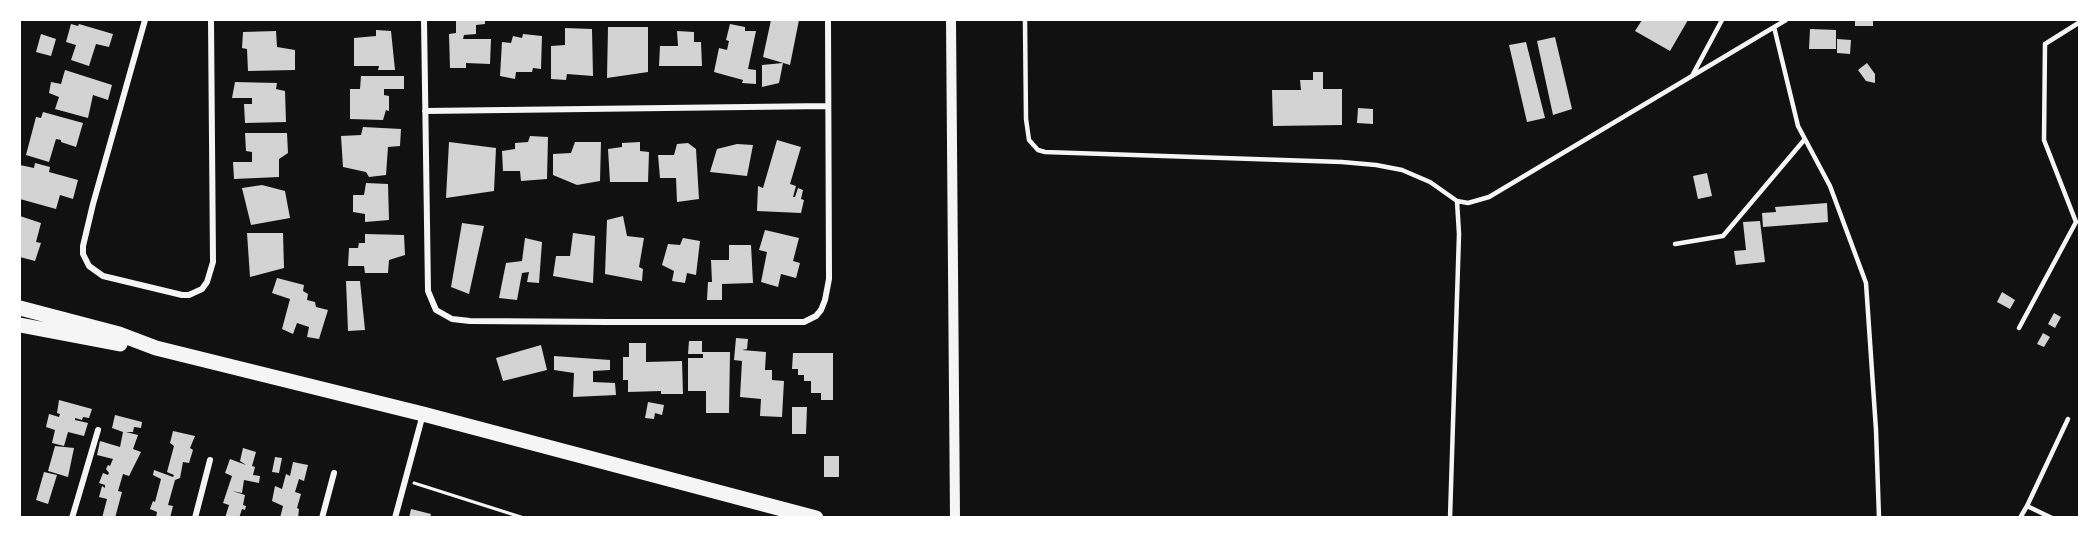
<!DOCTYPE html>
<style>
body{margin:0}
#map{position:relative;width:2099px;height:537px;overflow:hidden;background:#111;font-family:"Zilla Slab",serif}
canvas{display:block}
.frame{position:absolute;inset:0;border:21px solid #fff;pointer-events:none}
</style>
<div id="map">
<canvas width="2099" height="537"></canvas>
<div class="frame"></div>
</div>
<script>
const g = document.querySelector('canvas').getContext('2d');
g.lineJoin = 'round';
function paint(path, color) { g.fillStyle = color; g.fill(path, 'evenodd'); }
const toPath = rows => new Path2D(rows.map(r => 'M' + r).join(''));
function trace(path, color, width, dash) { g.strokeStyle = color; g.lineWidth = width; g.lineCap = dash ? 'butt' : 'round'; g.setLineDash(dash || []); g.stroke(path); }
const building = toPath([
 [456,20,485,20,485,24,476,25,476,34,464,35,463,39,491,39,490,64,466,63,466,68,450,68,449,34,456,33],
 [771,20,799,20,790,65,763,57],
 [1642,20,1688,20,1670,51,1635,31],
 [1855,20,1873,20,1873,26,1855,26],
 [71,24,78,26,79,24,113,34,109,47,96,44,89,66,71,60,76,45,66,42],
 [730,24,745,27,745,31,756,31,748,69,756,70,756,84,742,83,743,80,714,72,719,48,727,50,729,41,726,40],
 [608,27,648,27,648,72,607,78],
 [565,28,592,29,593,76,567,74,566,80,551,79,551,46,565,45],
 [1810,29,1836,30,1836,49,1809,49],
 [376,30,391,31,395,70,378,70,379,66,354,66,354,38,376,36],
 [276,31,277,47,295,50,295,70,248,71,247,49,242,48,243,32],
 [677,31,694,32,694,42,701,42,702,66,659,66,660,46,678,46],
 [41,34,56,39,51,56,36,52],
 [523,34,542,36,541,69,533,68,532,72,516,72,515,79,500,76,502,42,511,43,513,36,522,38],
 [1555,37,1572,109,1553,115,1537,41],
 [1837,39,1851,40,1850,54,1837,53],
 [1526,42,1545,118,1527,122,1509,45],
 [783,63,779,83,762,87,762,65],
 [1867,63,1875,74,1875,83,1866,81,1858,70],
 [65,70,112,85,108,100,93,95,88,118,55,109,59,97,49,93,51,82,61,84],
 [1313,72,1323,72,1323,89,1342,89,1342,125,1273,126,1272,90,1301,90,1300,80,1313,80],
 [361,76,404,76,404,89,384,89,384,95,389,96,389,111,386,110,383,120,350,119,350,89,360,89],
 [235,82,277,83,276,89,285,91,286,122,245,123,244,104,252,104,252,98,232,98],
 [1358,108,1373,109,1373,124,1357,123],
 [43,112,83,123,76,147,61,142,61,140,56,139,49,162,26,155,36,117,41,118],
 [363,127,401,129,400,146,388,147,386,175,369,177,366,172,343,167,341,136,361,135],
 [245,133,287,133,288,153,279,159,279,177,234,179,233,162,252,162,252,152,246,151],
 [530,136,548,137,547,179,521,181,520,171,503,171,502,151,515,149,515,143,528,142],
 [777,140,801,147,790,184,796,186,793,197,795,197,798,188,803,190,801,199,804,200,801,213,757,211,758,186,763,188],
 [449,142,496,148,494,191,446,198],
 [575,142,601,142,600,181,577,185,553,175,553,154,571,153],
 [640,142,640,151,649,152,648,182,610,182,608,149,622,147,622,143],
 [688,143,696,149,699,199,677,202,676,178,660,178,658,155,674,155,677,144],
 [737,144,753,145,747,176,710,172,717,149],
 [35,163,50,167,49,172,78,180,73,199,60,195,56,209,20,199,20,165,34,168],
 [1707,173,1712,196,1698,199,1693,176],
 [366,183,388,184,389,220,365,222,365,214,353,212,353,195,364,195],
 [262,185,285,191,290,218,251,225,242,188],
 [1827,203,1828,222,1763,227,1762,213,1776,212,1775,207],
 [20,216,41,223,36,242,41,243,35,261,20,257],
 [623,216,627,236,644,238,639,267,643,269,642,281,605,274,607,220],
 [1760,221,1765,262,1736,265,1734,251,1746,250,1743,222],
 [462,223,484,226,469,294,451,287],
 [765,230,799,238,793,261,800,263,796,278,781,274,778,287,761,282,767,252,759,250],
 [247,233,283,233,284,268,250,277],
 [573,233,595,236,593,283,553,276,556,256,570,256],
 [365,234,404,235,405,255,389,260,388,273,365,273,364,266,348,266,349,248,358,248,359,243,365,243],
 [525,238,542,242,539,283,527,282,529,272,522,273,517,300,499,298,506,263,522,261],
 [683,238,700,241,696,275,687,273,685,283,672,281,674,271,662,265,668,244,680,245],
 [729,245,751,245,753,283,722,284,722,300,707,300,708,282,712,282,711,260,729,260],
 [277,278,304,285,303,291,308,294,307,300,315,302,316,307,328,310,319,339,307,337,309,327,297,323,293,334,282,329,290,299,272,293],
 [346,281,360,281,365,330,348,331],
 [2002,292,2015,300,2010,309,1997,302],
 [2054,313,2061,317,2055,328,2048,324],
 [2043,333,2050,337,2044,347,2037,344],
 [736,338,748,339,747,349,742,350,766,352,765,370,772,370,772,380,784,381,782,417,760,416,761,399,740,397,742,361,734,360],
 [689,341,702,341,702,352,730,352,729,413,706,413,706,391,688,391,688,358,703,358,703,354,688,354],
 [629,343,646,343,646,362,682,361,683,394,661,394,661,391,628,392,628,380,623,380,623,357,629,357],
 [541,345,547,370,503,381,496,358],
 [793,353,833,353,833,400,821,400,821,393,811,393,811,381,804,381,804,375,798,375,798,369,792,369],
 [554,356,610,360,610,370,593,371,593,382,615,383,616,395,573,397,574,373,554,370],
 [59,400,92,409,89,418,83,417,82,420,75,418,75,420,88,423,84,436,68,432,64,446,52,443,55,430,46,427,49,414,59,417,60,414,57,413],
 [648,402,664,405,662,415,655,413,654,419,645,418],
 [792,407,807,407,806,434,792,434],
 [115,415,142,422,141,428,134,427,133,432,126,432,138,435,133,449,141,452,129,476,123,474,118,491,122,492,115,518,102,518,107,499,99,497,102,486,105,488,105,485,99,483,103,473,108,475,109,473,106,469,108,465,110,466,113,459,97,455,100,441,120,447,123,432,112,428],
 [173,431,195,436,190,448,193,450,189,463,183,462,180,478,175,480,168,505,173,506,170,518,156,518,157,512,150,509,153,501,155,502,161,479,153,475,154,470,173,477,174,475,167,472,174,446,170,443],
 [55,446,74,448,68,477,48,471],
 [243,448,256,452,252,466,255,467,253,475,260,476,259,483,244,480,242,493,232,491,245,495,243,505,246,506,245,510,242,509,239,518,225,518,229,505,223,503,232,476,225,473,230,459,246,465,240,461],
 [824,456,839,456,839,477,824,477],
 [275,457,282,458,279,473,272,472],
 [293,462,308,465,304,481,299,479,295,492,301,494,297,508,299,509,298,518,280,518,283,506,272,501,275,486,282,489,286,474,290,476],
 [44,472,57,475,48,504,36,500],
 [411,509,431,514,430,518,409,518]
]);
const path = toPath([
 [414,483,524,518]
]);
const service = toPath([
 [1025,20,1026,119,1029,140,1038,150,1045,152,1342,162,1376,165,1402,170,1430,182,1457,201,1468,203,1489,197,1786,20],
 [1774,27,1798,126,1830,186,1866,283,1876,430,1879,518],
 [1692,76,1722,20],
 [1675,244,1723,236,1805,139],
 [2019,328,2076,222,2044,140,2045,44,2080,22],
 [1450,518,1459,234,1457,201],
 [2020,518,2027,506],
 [2052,518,2027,506,2068,419]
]);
const minor = toPath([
 [145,20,93,204,83,246,83,254,89,266,103,276,182,295,189,295,202,289,207,282,213,262,211,20],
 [424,20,428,291,436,310,452,319,470,321,608,322,804,322,816,316,821,310,825,300,829,279,828,20],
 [425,111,827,106],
 [72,518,98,430],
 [195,518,210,460],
 [322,518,334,473],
 [395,518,423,414]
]);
const tertiary = toPath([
 [951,20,955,518]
]);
const trunk = toPath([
 [20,308,119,334,156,348,423,414,816,518],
 [20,325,120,344]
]);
paint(building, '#d3d3d3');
trace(path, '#f5f5f5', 3);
trace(service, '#f5f5f5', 4.5);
trace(minor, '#f5f5f5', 6);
trace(tertiary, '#f5f5f5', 10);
trace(trunk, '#f5f5f5', 15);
</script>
